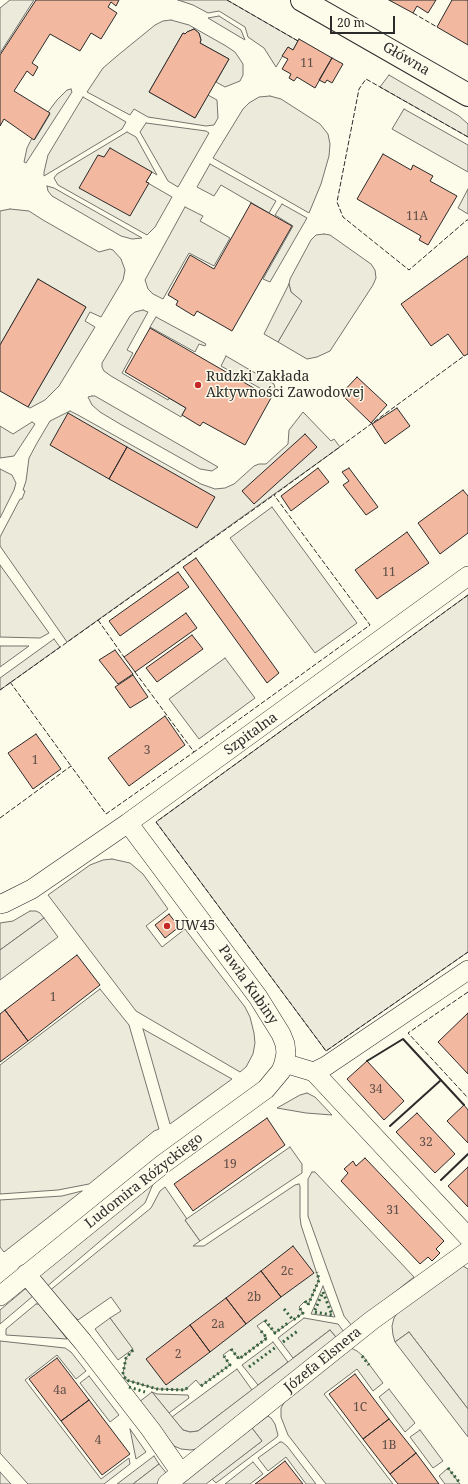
<!DOCTYPE html>
<meta charset="utf-8">
<style>
body{margin:0}
#map{position:relative;width:468px;height:1484px;overflow:hidden;background:#fdfbea;font-family:"Noto Serif",serif}
canvas{display:block}
.scale{position:absolute;left:330px;top:16px;width:65px;height:18px;box-sizing:border-box;border:2px solid #2b2b2b;border-top:0;padding-left:5px;font-size:12px;line-height:14px;white-space:nowrap;color:#2b2b2b;-webkit-text-stroke:3px #fdfbea;paint-order:stroke}
</style>
<div id="map">
<canvas width="468" height="1484"></canvas>
<div class="scale">20 m</div>
</div>
<script>
const g = document.querySelector('canvas').getContext('2d');
g.lineJoin = 'round';
function paint(path, color) { g.fillStyle = color; g.fill(path, 'evenodd'); }
const toPath = rows => new Path2D(rows.map(r => 'M' + r).join(''));
function trace(path, color, width, dash) { g.strokeStyle = color; g.lineWidth = width; g.lineCap = dash ? 'butt' : 'round'; g.setLineDash(dash || []); g.stroke(path); }
function write(font, color, halo, rows, align = 'center') {
  g.font = font + ' "Noto Serif",serif'; g.lineWidth = 3; g.setLineDash([]); g.textBaseline = 'middle'; g.strokeStyle = halo; g.fillStyle = color; for (const [text, x, y, turn = 0] of rows) {
    g.save(); g.translate(x, y); g.rotate((+turn || 0) * Math.PI / 180); g.textAlign = isNaN(turn) ? turn : align; if (halo) g.strokeText(text, 0, 0); g.fillText(text, 0, 0); g.restore();
  }
}
const green = toPath([
 [10,0,34,0,0,53,0,8,10,0],
 [178,0,227,0,298,41,293,50,288,47,276,67,264,48,248,37,245,27,219,11,208,13,193,5,178,0],
 [219,16,241,30,245,40,208,18,219,16],
 [171,20,189,25,226,46,235,52,243,64,243,75,240,81,225,87,216,82,229,59,200,43,201,40,199,33,194,29,187,32,185,34,183,33,149,92,195,118,208,95,217,100,218,118,214,125,206,126,148,117,134,109,130,115,87,92,103,68,117,56,155,25,163,21,171,20],
 [389,75,459,116,468,124,468,137,380,87,389,75],
 [71,89,72,92,26,163,24,162,27,148,32,138,35,139,50,114,48,112,57,100,67,90,71,89],
 [270,96,281,99,320,124,328,134,330,144,329,156,321,184,309,213,213,158,243,109,249,103,259,97,270,96],
 [83,97,126,122,122,129,44,176,44,172,48,155,83,97],
 [146,123,206,131,209,133,178,187,168,181,140,132,146,123],
 [127,132,136,137,157,175,152,172,146,182,172,197,155,227,147,235,58,185,54,178,57,174,127,132],
 [210,164,276,201,269,213,221,185,214,196,197,187,210,164],
 [47,186,54,188,142,238,132,239,121,236,52,196,48,191,47,186],
 [282,204,307,218,270,282,263,279,293,226,275,215,282,204],
 [185,207,203,216,200,221,230,238,214,266,189,253,163,299,153,294,148,289,145,280,185,207],
 [10,209,29,211,43,220,99,252,110,249,113,250,121,259,125,270,123,280,101,317,90,312,85,321,95,327,59,386,45,400,30,408,28,407,86,307,38,279,0,345,0,211,10,209],
 [324,234,330,235,371,264,375,270,376,278,373,285,330,351,317,357,307,359,278,342,301,301,291,292,289,284,290,279,311,240,316,235,324,234],
 [143,310,148,312,127,350,133,353,122,373,168,400,169,398,186,408,181,417,111,376,104,371,102,367,102,363,130,316,135,312,143,310],
 [156,317,206,344,205,346,199,344,195,352,150,327,156,317],
 [226,356,274,384,275,388,272,395,221,366,226,356],
 [92,396,95,396,218,467,212,471,200,469,120,424,100,412,92,405,88,397,92,396],
 [70,411,78,415,201,484,215,489,225,488,234,484,254,466,259,464,266,464,288,444,289,430,303,412,331,441,334,439,340,447,67,642,0,546,0,537,20,499,22,499,25,491,23,490,26,481,29,458,37,443,50,421,70,411],
 [32,422,35,424,14,456,0,458,0,426,13,434,32,422],
 [0,469,12,475,16,483,14,490,0,518,0,469],
 [0,565,49,633,40,638,0,637,0,565],
 [468,595,468,952,326,1051,156,822,468,595],
 [54,639,60,647,0,690,0,678,54,639],
 [0,646,29,646,0,667,0,646],
 [112,859,130,863,143,874,168,909,146,926,162,947,185,929,245,1007,250,1017,254,1033,255,1043,253,1054,246,1067,240,1072,136,1011,48,895,90,865,103,860,112,859],
 [30,911,36,911,40,913,44,918,0,950,0,923,13,921,30,911],
 [100,989,129,1025,159,1129,154,1131,89,1184,58,1190,0,1194,0,1065,100,989],
 [143,1029,232,1079,170,1124,143,1029],
 [307,1093,315,1097,332,1115,306,1113,277,1108,300,1095,307,1093],
 [312,1172,315,1172,414,1277,352,1326,344,1316,308,1216,308,1179,312,1172],
 [153,1184,145,1203,45,1288,36,1278,153,1184],
 [299,1184,300,1186,300,1217,301,1225,319,1280,308,1305,305,1301,299,1307,303,1313,275,1333,264,1321,257,1326,267,1338,239,1359,231,1349,223,1355,230,1365,201,1386,196,1380,185,1390,157,1389,126,1380,123,1373,126,1358,133,1350,110,1318,121,1311,111,1297,78,1320,48,1292,151,1208,160,1191,165,1187,187,1219,185,1220,200,1241,193,1246,204,1246,295,1185,299,1184],
 [82,1191,4,1252,0,1247,0,1200,62,1196,82,1191],
 [463,1266,468,1269,468,1409,409,1332,395,1342,393,1335,392,1326,394,1318,398,1312,463,1266],
 [323,1286,335,1317,311,1314,323,1286],
 [25,1289,28,1289,33,1296,0,1324,0,1310,25,1289],
 [36,1304,39,1304,41,1306,67,1339,6,1335,6,1329,36,1304],
 [304,1318,338,1324,344,1332,340,1342,330,1330,293,1358,278,1338,304,1318],
 [0,1341,65,1348,71,1352,86,1371,76,1379,57,1355,25,1380,101,1479,129,1458,130,1464,104,1484,28,1484,0,1453,0,1341],
 [273,1342,288,1362,258,1385,242,1365,273,1342],
 [351,1348,357,1351,363,1356,383,1383,373,1391,357,1369,324,1394,393,1484,326,1484,288,1435,281,1417,281,1408,285,1401,351,1348],
 [237,1369,252,1390,198,1431,190,1432,183,1430,172,1417,237,1369],
 [89,1376,119,1415,110,1422,80,1383,89,1376],
 [389,1389,415,1423,405,1432,379,1397,389,1389],
 [152,1392,157,1394,188,1395,189,1398,169,1413,152,1392],
 [268,1416,271,1418,275,1424,278,1435,277,1437,216,1483,212,1479,262,1441,252,1428,268,1416],
 [130,1429,146,1452,136,1459,130,1429],
 [420,1430,443,1461,433,1468,410,1437,420,1430],
 [280,1442,282,1442,287,1446,316,1484,306,1484,286,1457,268,1471,258,1458,280,1442],
 [154,1456,159,1464,133,1484,117,1484,154,1456],
 [253,1462,263,1474,250,1484,225,1484,253,1462],
 [448,1468,460,1484,445,1484,439,1476,448,1468],
 [0,1472,11,1484,0,1484,0,1472]
]);
const parking = toPath([
 [404,109,468,145,468,172,392,129,404,109],
 [468,189,468,214,458,208,468,189],
 [289,284,291,292,302,301,278,342,264,334,289,284],
 [272,507,357,623,315,653,230,538,272,507],
 [225,658,255,698,199,739,169,699,225,658],
 [44,918,58,937,0,980,0,950,44,918],
 [290,1147,302,1164,302,1173,200,1241,185,1220,290,1147],
 [110,1318,133,1349,118,1360,95,1329,110,1318],
 [330,1330,340,1342,201,1448,191,1450,181,1449,174,1446,139,1402,152,1392,183,1430,190,1432,198,1431,330,1330],
 [409,1332,468,1409,468,1437,395,1342,409,1332],
 [252,1428,262,1441,206,1484,179,1484,252,1428],
 [159,1464,175,1484,133,1484,159,1464]
]);
const building = toPath([
 [36,0,119,0,116,6,111,2,108,7,117,13,101,39,91,33,80,51,50,34,32,63,38,67,33,76,27,71,14,91,50,113,34,140,4,119,0,126,0,55,36,0],
 [389,0,436,0,428,13,417,6,413,13,389,0],
 [452,0,468,0,468,45,437,27,452,0],
 [194,29,199,33,201,40,200,43,229,59,195,118,149,92,183,33,185,34,187,32,194,29],
 [299,39,332,58,315,88,297,77,294,81,289,78,291,74,282,69,288,59,282,56,288,47,293,50,299,39],
 [332,58,343,64,332,83,327,80,325,83,319,80,332,58],
 [110,148,152,172,146,182,149,183,130,216,79,188,98,155,104,157,110,148],
 [383,154,411,170,413,165,433,176,430,181,457,196,428,245,419,240,421,236,357,199,383,154],
 [251,203,292,226,232,331,197,311,194,316,176,305,178,301,168,295,190,255,214,269,251,203],
 [468,256,468,354,464,356,448,334,431,346,401,304,468,256],
 [38,279,86,307,28,407,0,391,0,345,38,279],
 [150,328,271,398,245,445,203,422,200,426,182,415,186,408,125,372,150,328],
 [357,377,387,405,371,423,341,394,357,377],
 [397,408,410,426,385,444,372,424,397,408],
 [68,413,127,447,109,479,50,445,68,413],
 [305,434,317,447,254,504,242,491,305,434],
 [127,447,215,497,197,528,109,479,127,447],
 [318,468,329,482,291,511,281,496,318,468],
 [349,468,378,507,366,515,343,485,349,481,342,472,349,468],
 [463,490,468,496,468,533,440,554,418,523,463,490],
 [407,532,429,563,377,599,355,570,407,532],
 [196,558,279,673,267,683,183,567,196,558],
 [178,572,189,587,120,636,109,621,178,572],
 [186,613,197,628,135,672,124,657,186,613],
 [192,635,203,649,157,682,146,668,192,635],
 [115,650,133,674,118,684,99,660,115,650],
 [133,675,148,697,130,708,115,687,133,675],
 [165,716,185,745,129,786,108,758,165,716],
 [36,734,61,769,33,789,8,753,36,734],
 [169,914,179,927,165,938,155,925,169,914],
 [77,955,100,985,28,1041,5,1010,77,955],
 [5,1010,28,1041,0,1062,0,1014,5,1010],
 [468,1013,468,1074,438,1042,468,1013],
 [367,1061,404,1101,384,1120,347,1079,367,1061],
 [464,1105,468,1110,468,1143,447,1121,464,1105],
 [417,1113,455,1154,435,1173,396,1132,417,1113],
 [267,1118,285,1145,193,1211,174,1184,267,1118],
 [365,1158,444,1241,436,1249,440,1253,432,1261,428,1257,420,1264,341,1181,348,1173,344,1169,353,1161,356,1166,365,1158],
 [468,1167,468,1207,448,1186,468,1167],
 [293,1246,314,1273,281,1297,261,1271,293,1246],
 [261,1271,281,1297,246,1324,226,1298,261,1271],
 [226,1298,246,1324,210,1352,190,1325,226,1298],
 [190,1325,210,1352,166,1385,146,1359,190,1325],
 [57,1358,89,1400,61,1421,29,1379,57,1358],
 [355,1374,389,1419,363,1439,329,1394,355,1374],
 [89,1400,130,1454,102,1475,61,1421,89,1400],
 [389,1419,416,1453,390,1474,363,1439,389,1419],
 [416,1453,431,1473,439,1484,398,1484,390,1474,416,1453],
 [285,1461,303,1484,255,1484,267,1475,285,1461]
]);
const minor = toPath([
 [0,904,4,903,32,889,128,823,468,576],
 [284,1063,314,1072,468,1237],
 [314,1072,326,1066,468,970],
 [26,1274,83,1342,151,1430,181,1473],
 [0,1296,163,1164,266,1089,281,1071,284,1063,286,1053,285,1044,281,1034,258,997,128,823],
 [167,1484,371,1321,468,1251]
]);
const tertiary = toPath([
 [302,0,468,95]
]);
const hedge = toPath([
 [323,1292,332,1315,314,1312,323,1292],
 [305,1301,308,1305,319,1280,317,1272],
 [284,1309,293,1320,303,1313,299,1307],
 [265,1320,275,1333,289,1322],
 [283,1342,299,1330],
 [231,1349,239,1359,267,1338,260,1330],
 [133,1350,126,1358,123,1373,126,1380,157,1389,185,1390,189,1386],
 [362,1356,369,1365],
 [249,1367,276,1347],
 [201,1386,230,1365,224,1356],
 [129,1387,145,1392],
 [448,1468,460,1483]
]);
const fence = toPath([
 [227,0,298,41],
 [413,13,437,27],
 [468,137,366,79,359,89,337,202,343,217,409,270,467,220,468,220],
 [468,595,156,822,326,1051,468,952],
 [98,620,124,657],
 [135,672,194,752,370,625,274,495,464,356],
 [10,682,71,766],
 [0,690,274,495],
 [0,818,71,766,106,814,194,752],
 [468,992,408,1033,468,1098]
]);
const wall = toPath([
 [367,1061,403,1039,464,1105],
 [390,1126,441,1080],
 [441,1180,468,1154]
]);
const markers = [
 [198,385,4,"#c62828"],
 [167,926,4,"#c62828"]
];
const numberNames = [
 ["11",307,64],
 ["11A",417,217],
 ["11",389,573],
 ["3",147,751],
 ["1",35,761],
 ["1",53,998],
 ["34",376,1090],
 ["32",426,1143],
 ["19",230,1165],
 ["31",393,1211],
 ["2c",287,1272],
 ["2b",254,1298],
 ["2a",218,1325],
 ["2",178,1355],
 ["4a",60,1391],
 ["1C",360,1408],
 ["4",98,1441],
 ["1B",389,1446]
];
const streetNames = [
 ["Główna",406,59,30],
 ["Szpitalna",251,734,-36],
 ["Pawła Kubiny",248,985,55],
 ["Ludomira Różyckiego",144,1181,-38],
 ["Józefa Elsnera",323,1360,-39]
];
const poiNames = [
 ["Rudzki Zakłada",206,377],
 ["Aktywności Zawodowej",206,393],
 ["UW45",175,926]
];
paint(green, '#ecebdb');
trace(green, '#74746e', 1);
paint(parking, '#eceadb');
trace(parking, '#74746e', 1);
paint(building, '#f2b8a0');
trace(building, '#2b2b2b', 1);
trace(minor, '#2b2b2b', 20);
trace(tertiary, '#2b2b2b', 24);
trace(minor, '#fdfbea', 19);
trace(tertiary, '#fdfbea', 22);
trace(hedge, '#34623c', 3, [2, 3]);
trace(fence, '#2b2b2b', 1, [5, 2]);
trace(wall, '#2b2b2b', 2);
for (const [x, y, r, color] of markers) { const dot = new Path2D(); dot.arc(x, y, r, 0, 2 * Math.PI); g.fillStyle = color; g.fill(dot); trace(dot, '#fdfbea', 1.5); }
write('12px', '#5d4e48', null, numberNames);
write('14px', '#2b2b2b', '#fdfbea', streetNames);
write('14px', '#2b2b2b', '#fdfbea', poiNames, 'left');
</script>
